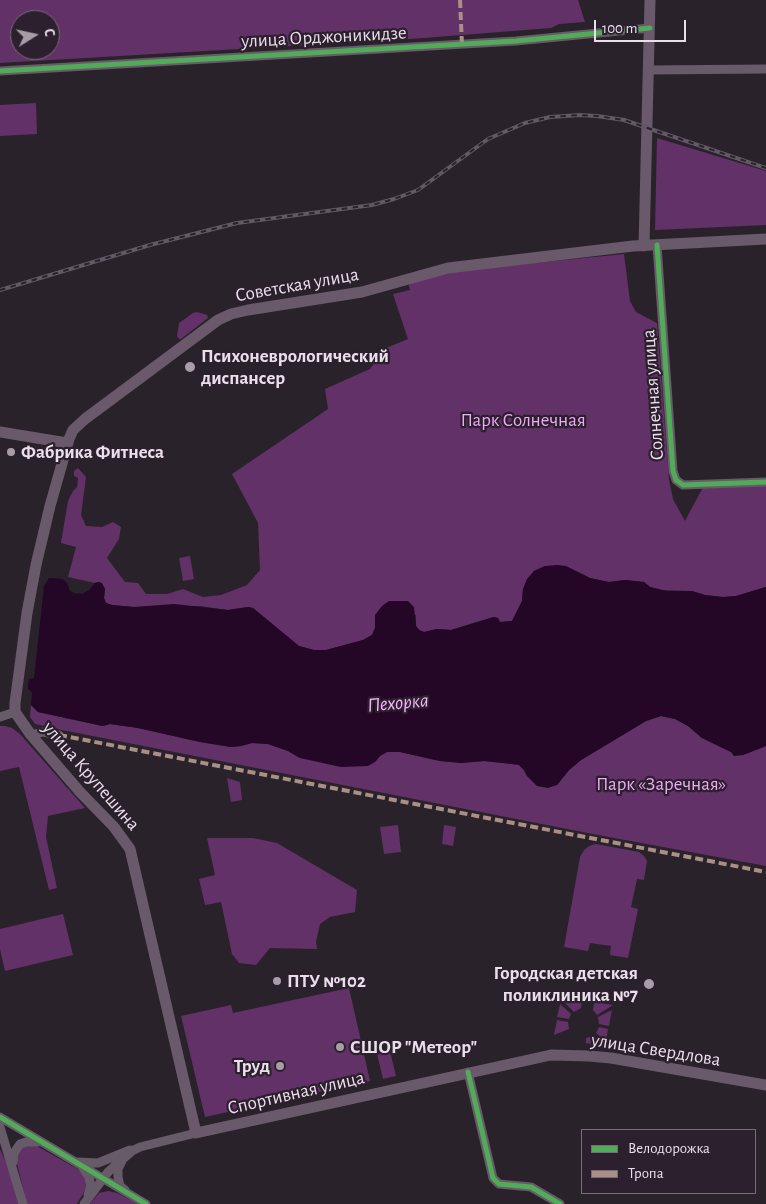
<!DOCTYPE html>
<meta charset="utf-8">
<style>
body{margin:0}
#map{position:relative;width:766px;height:1204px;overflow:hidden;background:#29222a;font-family:"Alegreya Sans",sans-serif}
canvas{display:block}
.legend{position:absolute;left:581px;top:1129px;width:175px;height:65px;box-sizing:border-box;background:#2c1f2e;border:1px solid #786c79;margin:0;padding:6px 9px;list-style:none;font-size:15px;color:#e9dfe9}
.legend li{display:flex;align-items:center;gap:10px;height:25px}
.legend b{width:25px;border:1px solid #786c79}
.north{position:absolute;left:10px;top:10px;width:50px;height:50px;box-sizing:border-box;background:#2c1f2e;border:1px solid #786c79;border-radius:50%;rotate:80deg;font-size:14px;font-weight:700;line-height:20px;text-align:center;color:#e9dfe9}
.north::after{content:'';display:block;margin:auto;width:18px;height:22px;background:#a69da6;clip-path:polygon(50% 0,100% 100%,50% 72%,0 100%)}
.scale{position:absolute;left:594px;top:20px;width:92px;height:22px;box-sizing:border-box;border:2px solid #e9dfe9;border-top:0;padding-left:6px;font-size:15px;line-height:18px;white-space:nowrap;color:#e9dfe9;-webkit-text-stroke:4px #2c1f2e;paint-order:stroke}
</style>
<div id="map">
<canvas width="766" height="1204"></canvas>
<ul class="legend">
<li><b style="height:6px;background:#51ab58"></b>Велодорожка</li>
<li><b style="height:6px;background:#ac8f84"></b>Тропа</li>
</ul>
<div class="north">С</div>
<div class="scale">100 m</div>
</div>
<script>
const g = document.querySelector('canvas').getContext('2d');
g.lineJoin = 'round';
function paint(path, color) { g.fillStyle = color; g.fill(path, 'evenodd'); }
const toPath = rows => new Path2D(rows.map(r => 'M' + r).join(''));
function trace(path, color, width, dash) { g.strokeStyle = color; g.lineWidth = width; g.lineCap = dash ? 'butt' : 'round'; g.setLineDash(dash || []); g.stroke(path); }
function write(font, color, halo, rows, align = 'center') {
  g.font = font + ' "Alegreya Sans",sans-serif'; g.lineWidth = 4.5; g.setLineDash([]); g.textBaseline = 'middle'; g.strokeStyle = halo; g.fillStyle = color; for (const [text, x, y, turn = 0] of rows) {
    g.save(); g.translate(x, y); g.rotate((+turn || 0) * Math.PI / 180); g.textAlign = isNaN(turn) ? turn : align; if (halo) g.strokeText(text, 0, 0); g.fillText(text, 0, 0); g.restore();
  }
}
const green = toPath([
 [0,0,578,0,585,22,559,24,551,28,411,39,0,63],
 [20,20,50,20,50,50,20,50],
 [36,103,37,134,0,136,0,105],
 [657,138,766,171,766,225,655,230],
 [624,254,630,301,636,312,657,323,669,480,673,499,685,521,703,487,766,484,766,587,736,596,723,597,705,595,692,591,660,590,650,587,644,582,625,580,608,582,590,578,565,566,545,566,534,571,523,589,522,601,512,621,500,622,498,618,493,617,451,630,437,629,424,632,419,630,416,626,416,615,375,615,375,628,372,635,363,640,326,650,314,650,299,646,253,608,248,607,228,610,200,606,134,607,112,605,106,603,104,598,105,589,99,582,95,583,68,577,76,547,61,543,68,501,73,491,77,487,78,478,74,476,74,471,78,468,86,477,81,515,86,526,102,527,113,522,121,527,119,539,107,558,125,582,138,583,146,594,167,594,183,589,203,597,221,595,247,585,260,570,258,523,232,474,328,409,325,389,370,369,386,348,408,339,393,294,410,290,408,282,455,271],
 [197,312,207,315,208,318,181,339,179,339,177,336,179,323,193,313],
 [190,556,194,579,183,581,179,558],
 [31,705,38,712,102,726,110,724,138,728,200,742,231,747,241,746,252,743,268,744,288,751,300,758,375,762,380,756,387,752,400,752,440,761,461,763,484,761,512,764,519,765,524,770,527,776,557,785,569,770,581,760,646,721,661,716,675,719,688,726,702,738,731,752,743,755,766,746,766,866,598,835,62,730,35,724,30,717],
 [0,726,5,726,12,728,20,734,85,808,48,816,46,837,57,888,49,890,19,767,0,771],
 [227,778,240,782,242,800,231,802],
 [398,825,401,852,384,854,380,827],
 [444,825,456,827,453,846,442,844],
 [207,838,253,838,277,843,357,890,355,912,330,917,320,924,316,942,317,949,270,948,256,965,239,963,232,954,221,902,205,905,199,879,215,875],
 [596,844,639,852,644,856,647,861,644,880,637,879,631,907,638,909,628,958,610,955,611,946,590,943,588,951,564,947,580,857,584,850,589,846],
 [63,914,73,955,5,971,0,949,0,929],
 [349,988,370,1081,205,1117,181,1016,231,1005,233,1013],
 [557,995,582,1000,581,1008,574,1012],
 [594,1002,613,1005,597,1015,593,1010],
 [560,1004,571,1014,569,1019,557,1017],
 [612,1010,609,1026,599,1024,598,1017],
 [557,1020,568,1022,569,1029,554,1035],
 [599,1027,608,1029,606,1042,596,1033],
 [593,1036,605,1046,586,1043,586,1038],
 [390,1051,396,1076,383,1079,377,1054],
 [35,1145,83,1172,88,1185,77,1204,27,1204,16,1160,21,1146],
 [0,1149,6,1162,20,1204,0,1204],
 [108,1191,117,1193,138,1204,90,1204,99,1193]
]);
const water = toPath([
 [557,565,566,566,590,578,609,582,625,580,644,582,650,587,667,591,692,591,705,595,723,597,736,596,766,587,766,746,743,755,734,756,731,752,702,738,688,726,675,719,661,716,646,721,581,760,569,770,557,785,548,788,537,786,527,776,524,770,519,765,512,764,484,761,461,763,440,761,400,752,387,752,380,756,375,762,368,766,341,767,300,758,288,751,268,744,252,743,241,746,231,747,200,742,138,728,110,724,103,726,38,712,31,705,32,692,28,689,28,684,29,679,34,678,44,586,49,578,63,579,67,583,70,591,74,593,82,594,89,590,95,583,99,582,102,583,105,589,104,598,106,603,112,605,134,607,174,604,228,610,248,607,253,608,299,646,314,650,326,650,363,640,372,635,375,628,375,615,382,606,389,601,408,601,414,607,416,626,419,630,424,632,437,629,451,630,494,617,498,618,500,622,512,621,522,601,523,589,527,579,534,571,545,566]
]);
const minor = toPath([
 [648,70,766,69],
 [0,71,516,41,650,28],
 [657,245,673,471,676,480,683,485,766,482],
 [0,717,15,712],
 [31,735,43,732,59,735],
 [468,1072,493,1178,499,1184,531,1187,560,1204],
 [0,1117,146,1204],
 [0,1127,23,1204],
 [122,1161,118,1169,118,1177,120,1186,125,1190],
 [13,1162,14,1153,20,1144,26,1142,38,1142],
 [78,1162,98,1163,130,1150],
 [83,1168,89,1177,91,1186,88,1195],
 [84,1204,108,1172,132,1151,140,1147,196,1133]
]);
const major = toPath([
 [766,239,633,246,448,268,362,292,248,310,231,314,218,320,85,419,73,430,69,439,50,506,36,565,27,613,15,703,15,712,31,735,80,792,114,827,130,849,196,1133,551,1055,589,1056,611,1058,766,1085],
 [644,246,650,0],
 [0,432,67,443]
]);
const rail = toPath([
 [0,290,150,245,237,223,372,205,394,199,418,190,488,139,525,123,550,117,580,115,597,116,624,120,766,168]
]);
const quiet = toPath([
 [460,0,462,45],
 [59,735,766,872]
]);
const cycleway = toPath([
 [0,71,516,41,650,28],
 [657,245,673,471,676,480,683,485,766,482],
 [468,1072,493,1178,499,1184,531,1187,560,1204],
 [0,1117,146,1204]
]);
const markers = [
 [190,367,6,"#a69da6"],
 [11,452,5,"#a69da6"],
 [277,981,5,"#a69da6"],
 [649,984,6,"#a69da6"],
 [340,1047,5,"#a69da6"],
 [280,1066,5,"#a69da6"]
];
const streetNames = [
 ["улица Орджоникидзе",324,37,-3],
 ["Советская улица",297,285,-10],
 ["Солнечная улица",653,395,-94],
 ["улица Крупешина",91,776,49],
 ["улица Свердлова",656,1050,9],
 ["Спортивная улица",296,1093,-13]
];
const poiNames = [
 ["Психоневрологический",201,356],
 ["диспансер",201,378],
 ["Фабрика Фитнеса",21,452],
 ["Городская детская",638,973,"right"],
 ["поликлиника №7",638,995,"right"],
 ["ПТУ №102",287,981],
 ["СШОР \"Метеор\"",350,1047],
 ["Труд",270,1066,"right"]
];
const parkNames = [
 ["Парк Солнечная",523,420],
 ["Парк «Заречная»",661,784]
];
const waterNames = [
 ["Пехорка",398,703,-5]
];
paint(green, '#623167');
paint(water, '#240626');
trace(minor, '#675a69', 9);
trace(major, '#69596b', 11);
trace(rail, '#625964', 4);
trace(rail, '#2c1f2e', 2, [5.5]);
trace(quiet, '#ac8f84', 4, [8, 4]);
trace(cycleway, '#51ab58', 5);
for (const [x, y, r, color] of markers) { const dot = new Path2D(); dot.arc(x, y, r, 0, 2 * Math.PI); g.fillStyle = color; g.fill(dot); trace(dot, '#2c1f2e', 2); }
write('19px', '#e9dfe9', '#2c1f2e', streetNames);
write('bold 19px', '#e9dfe9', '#2c1f2e', poiNames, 'left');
write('19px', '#eeaaf6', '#2c1f2e', parkNames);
write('italic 20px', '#f7b2fe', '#2c1f2e', waterNames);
</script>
